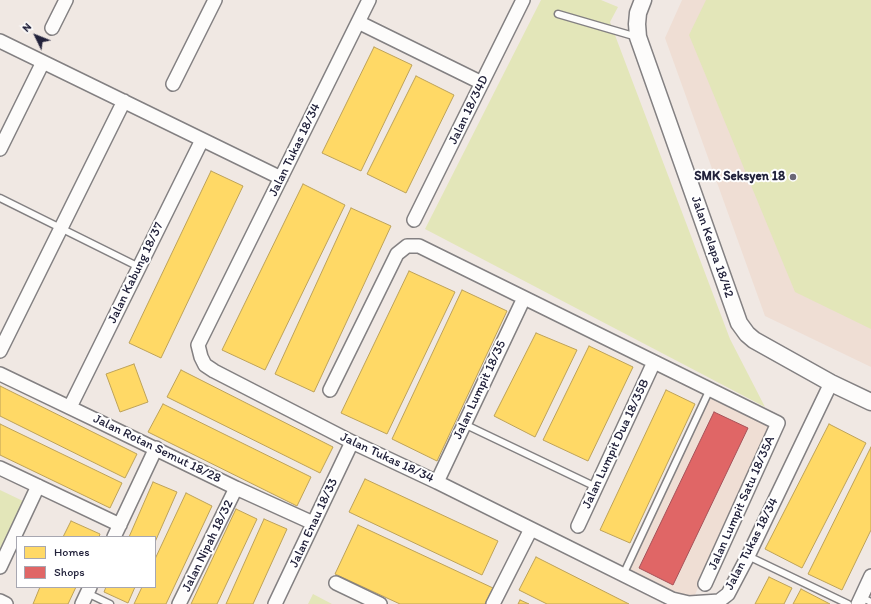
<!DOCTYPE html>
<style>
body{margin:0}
#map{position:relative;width:871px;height:604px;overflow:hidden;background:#f0e8e3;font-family:Itim,sans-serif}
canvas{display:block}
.legend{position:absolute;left:16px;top:536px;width:140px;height:52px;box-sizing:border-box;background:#fff;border:1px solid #a7a7b1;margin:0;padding:5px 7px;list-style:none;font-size:12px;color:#22223b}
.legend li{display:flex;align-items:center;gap:8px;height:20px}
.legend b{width:20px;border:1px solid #a7a7b1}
.north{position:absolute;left:16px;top:16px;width:40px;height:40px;-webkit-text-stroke:3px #fff;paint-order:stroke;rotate:313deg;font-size:11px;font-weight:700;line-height:16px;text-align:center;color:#22223b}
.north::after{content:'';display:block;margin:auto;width:14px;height:18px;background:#22223b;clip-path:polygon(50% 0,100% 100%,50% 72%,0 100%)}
</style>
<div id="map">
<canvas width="871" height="604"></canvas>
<ul class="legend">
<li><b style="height:11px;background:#ffd966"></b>Homes</li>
<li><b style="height:11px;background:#e06666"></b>Shops</li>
</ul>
<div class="north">N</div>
</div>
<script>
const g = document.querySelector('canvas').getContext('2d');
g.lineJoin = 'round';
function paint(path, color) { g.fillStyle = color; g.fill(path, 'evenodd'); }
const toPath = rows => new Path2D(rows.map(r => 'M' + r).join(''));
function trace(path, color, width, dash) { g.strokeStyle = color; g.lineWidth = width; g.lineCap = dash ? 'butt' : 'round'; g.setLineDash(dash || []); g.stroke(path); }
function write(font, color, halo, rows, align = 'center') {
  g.font = font + ' Itim,sans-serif'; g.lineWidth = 4; g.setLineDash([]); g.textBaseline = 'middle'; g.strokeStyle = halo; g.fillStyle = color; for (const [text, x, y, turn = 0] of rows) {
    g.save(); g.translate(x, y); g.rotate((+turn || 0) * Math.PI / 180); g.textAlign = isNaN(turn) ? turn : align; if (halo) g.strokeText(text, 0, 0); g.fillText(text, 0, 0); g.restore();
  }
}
const built = toPath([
 [682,0,871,0,871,367,765,316,665,38],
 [710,397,770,424,694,597,678,596,628,572]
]);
const green = toPath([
 [541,0,601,0,618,7,610,22,730,339,765,407,425,229],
 [706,0,871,0,871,329,795,292,689,35],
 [0,490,23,501,0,549],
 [313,594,332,604,308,604]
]);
const homes = toPath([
 [374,47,412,65,361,171,322,153,374,47],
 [416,76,454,95,406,193,367,174,416,76],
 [211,171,243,186,161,358,129,343,211,171],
 [303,184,345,205,265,370,222,350,303,184],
 [351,208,391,226,314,392,275,374,351,208],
 [409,271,455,292,387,434,341,413,409,271],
 [462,290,507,311,437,461,392,439,462,290],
 [536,333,577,350,535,437,494,416,536,333],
 [589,346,633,367,588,461,543,440,589,346],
 [134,364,148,402,120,412,106,374,134,364],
 [181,370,333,447,320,473,167,397,181,370],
 [0,386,137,454,125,478,0,416,0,386],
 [666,390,695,404,630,543,600,530,666,390],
 [163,404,311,477,297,506,148,432,163,404],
 [0,424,122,483,110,508,0,455,0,424],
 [829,424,866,443,802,568,765,549,829,424],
 [871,447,871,530,842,590,808,574,871,447],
 [365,479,498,541,482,575,349,512,365,479],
 [153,482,177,492,155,542,155,537,129,537,153,482],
 [186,493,212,506,166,604,134,604,142,587,155,587,155,559,186,493],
 [236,509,257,519,217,604,191,604,236,509],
 [264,519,287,529,253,604,226,604,264,519],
 [71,521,100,534,99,537,63,537,71,521],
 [358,525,493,588,485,604,400,604,335,574,358,525],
 [536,557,629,604,547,604,519,590,536,557],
 [769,577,792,588,784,604,755,604,769,577],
 [40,587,76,587,68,604,33,604,40,587],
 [106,587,135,587,128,603,104,592,106,587],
 [801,589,830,604,793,604,801,589],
 [520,600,529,604,518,604,520,600]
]);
const shops = toPath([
 [714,412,748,428,673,585,639,568,714,412]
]);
const service = toPath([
 [558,14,637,37],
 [0,198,139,267],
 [464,424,596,487],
 [748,556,848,604],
 [623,575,710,389],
 [87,593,110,604],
 [861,597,871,602]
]);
const minor = toPath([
 [369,0,198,345,201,357,205,365,214,371,352,442,437,482,672,599,689,603,719,601,728,594,748,556,831,383],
 [358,22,482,83],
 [52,28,66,0],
 [0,41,281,178],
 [173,84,215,0],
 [0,149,43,62],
 [414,220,523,0],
 [0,351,124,101],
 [0,374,100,422,236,488,313,523],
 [330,390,397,254,407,246,419,246,778,423,705,584],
 [70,407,202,140],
 [0,468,120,525],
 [437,482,524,298],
 [578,526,654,362],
 [114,537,156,448],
 [0,567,38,486],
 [336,583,380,604],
 [0,601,6,604],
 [82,604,90,587],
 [179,604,236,488],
 [275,604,352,442],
 [493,604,531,529],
 [858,604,871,576]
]);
const tertiary = toPath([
 [643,0,638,13,637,24,638,37,739,323,747,334,754,340,831,383,871,402]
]);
const markers = [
 [793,177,4,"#6a6776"]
];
const streetNames = [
 ["Jalan 18/34D",469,110,-64],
 ["Jalan Tukas 18/34",295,150,-64],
 ["Jalan Kelapa 18/42",712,247,71],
 ["Jalan Kabung 18/37",136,273,-64],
 ["Jalan Lumpit 18/35",480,390,-65],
 ["Jalan Lumpit Dua 18/35B",616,444,-65],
 ["Jalan Rotan Semut 18/28",157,449,26],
 ["Jalan Tukas 18/34",387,458,25],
 ["Jalan Lumpit Satu 18/35A",742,503,-66],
 ["Jalan Enau 18/33",314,523,-65],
 ["Jalan Tukas 18/34",752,544,-63],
 ["Jalan Nipah 18/32",208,546,-64]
];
const poiNames = [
 ["SMK Seksyen 18",785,177]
];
paint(built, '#efded4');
paint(green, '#e3e6b9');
paint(homes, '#ffd966');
trace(homes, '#bda259', 1);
paint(shops, '#e06666');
trace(shops, '#a75259', 1);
trace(service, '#838082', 9);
trace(minor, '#838082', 16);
trace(tertiary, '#838082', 19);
trace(service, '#fdfcfb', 6);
trace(minor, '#fdfcfb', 13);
trace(tertiary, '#fdfcfb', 16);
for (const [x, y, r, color] of markers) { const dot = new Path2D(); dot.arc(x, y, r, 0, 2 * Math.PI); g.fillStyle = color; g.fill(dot); trace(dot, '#fff', 1.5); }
write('13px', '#22223b', '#fff', streetNames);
write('bold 13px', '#22223b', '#fff', poiNames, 'right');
</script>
